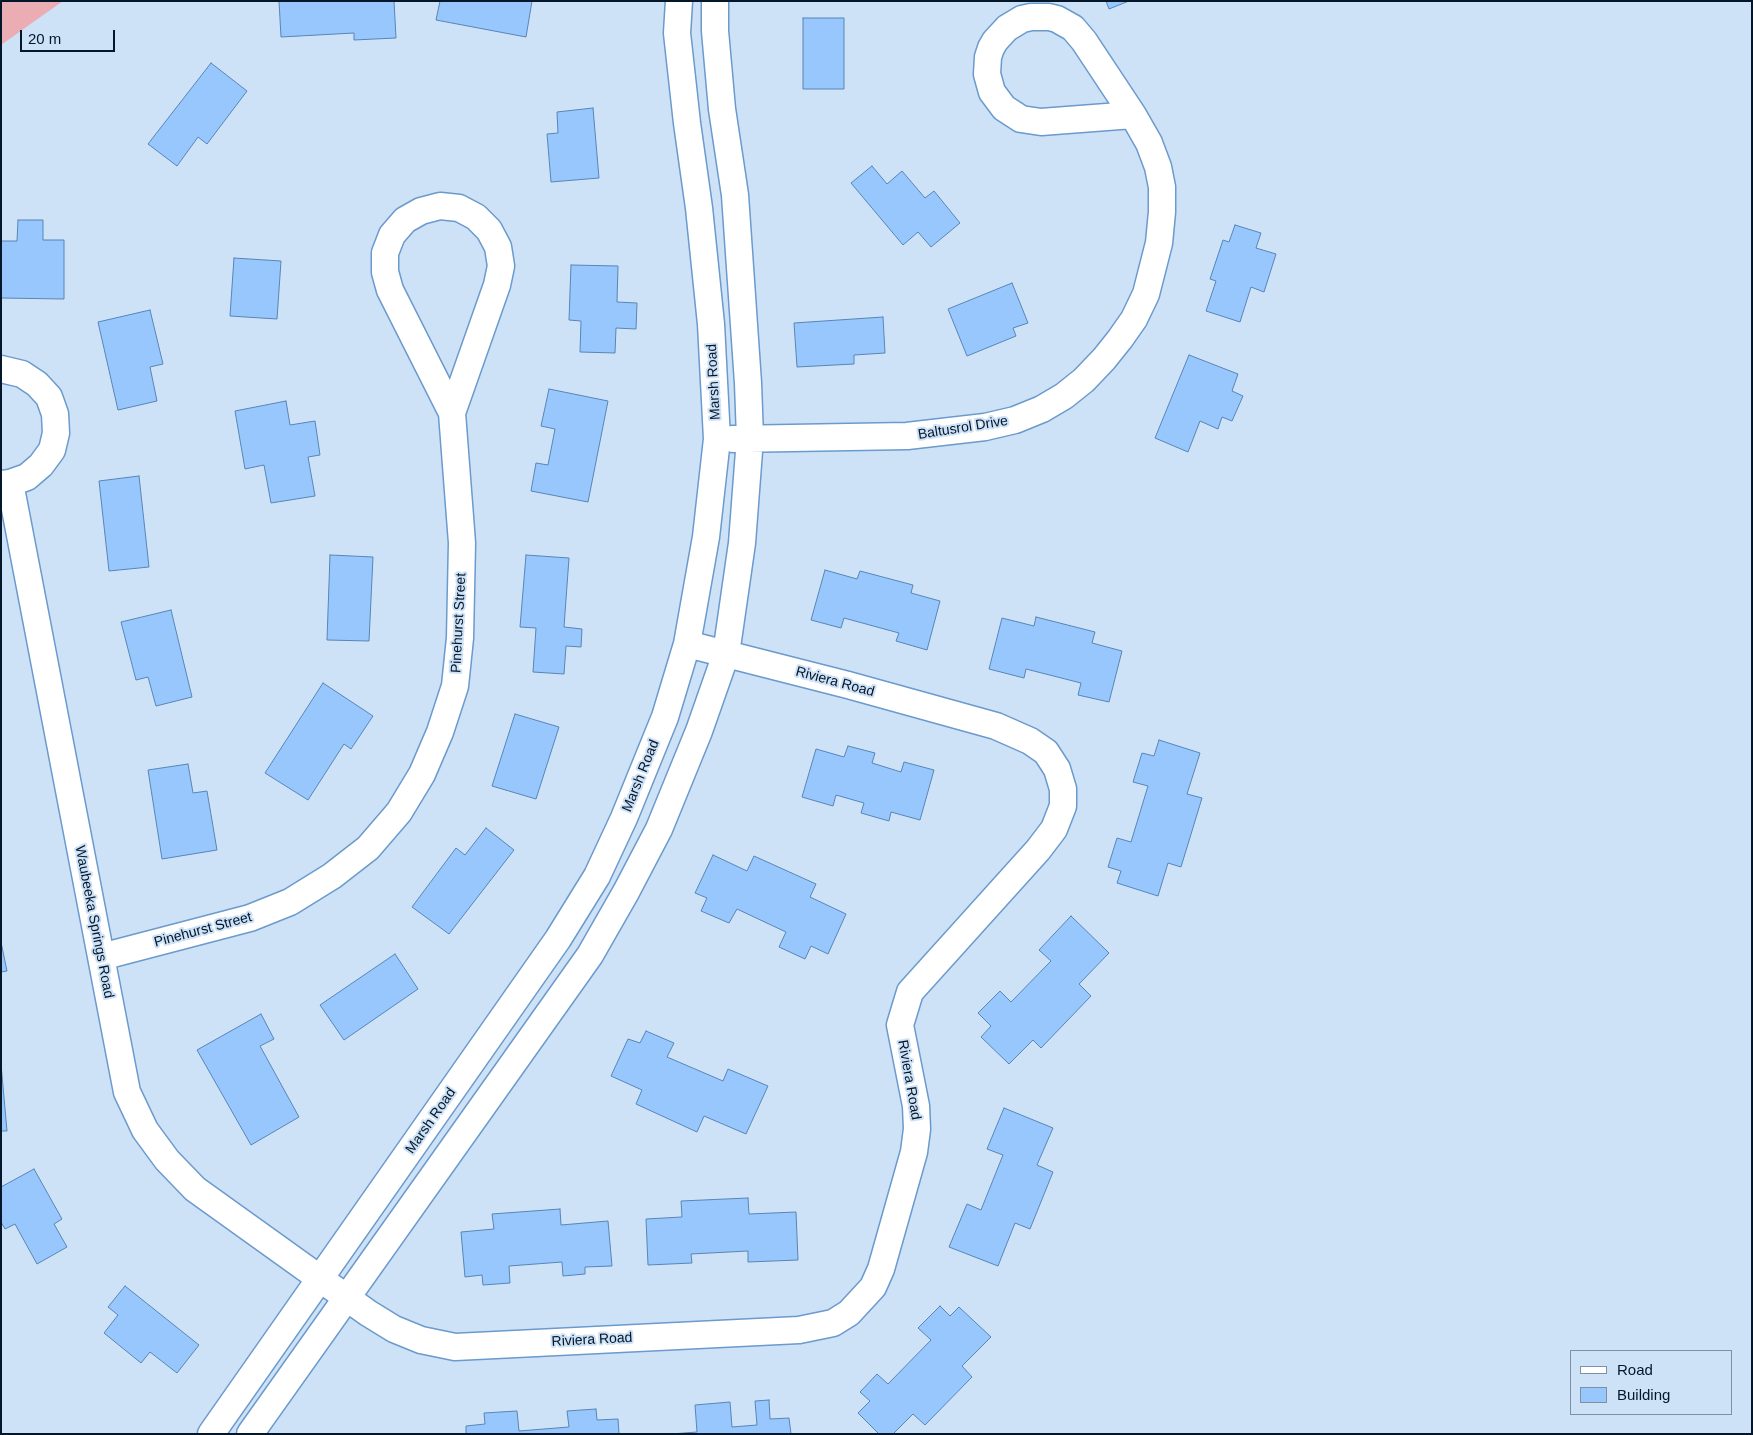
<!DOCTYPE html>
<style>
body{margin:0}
#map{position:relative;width:1753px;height:1435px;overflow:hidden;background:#cee2f7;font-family:Arial,sans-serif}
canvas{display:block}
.frame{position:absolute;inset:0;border:2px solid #041629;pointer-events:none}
.legend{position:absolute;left:1570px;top:1350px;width:162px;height:65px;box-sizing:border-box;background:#cee2f7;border:1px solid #7d90a5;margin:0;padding:6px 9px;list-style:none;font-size:15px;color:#041629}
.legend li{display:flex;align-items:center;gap:10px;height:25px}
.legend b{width:25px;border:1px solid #7d90a5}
.scale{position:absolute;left:20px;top:30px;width:95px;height:22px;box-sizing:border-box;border:2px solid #041629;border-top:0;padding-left:6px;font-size:15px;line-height:18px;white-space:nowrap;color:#041629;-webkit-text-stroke:4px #cee2f7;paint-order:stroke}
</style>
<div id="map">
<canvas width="1753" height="1435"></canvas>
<div class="frame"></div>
<ul class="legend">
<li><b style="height:6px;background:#fff"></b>Road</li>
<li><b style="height:14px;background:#97c7fc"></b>Building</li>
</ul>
<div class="scale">20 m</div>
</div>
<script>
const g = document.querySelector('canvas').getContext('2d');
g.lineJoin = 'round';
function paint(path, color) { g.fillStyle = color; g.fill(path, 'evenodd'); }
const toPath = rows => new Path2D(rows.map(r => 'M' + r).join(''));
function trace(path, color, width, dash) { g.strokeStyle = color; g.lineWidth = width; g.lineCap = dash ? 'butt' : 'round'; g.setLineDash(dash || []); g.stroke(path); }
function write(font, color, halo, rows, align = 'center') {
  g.font = font + ' Arial,sans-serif'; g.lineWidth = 4; g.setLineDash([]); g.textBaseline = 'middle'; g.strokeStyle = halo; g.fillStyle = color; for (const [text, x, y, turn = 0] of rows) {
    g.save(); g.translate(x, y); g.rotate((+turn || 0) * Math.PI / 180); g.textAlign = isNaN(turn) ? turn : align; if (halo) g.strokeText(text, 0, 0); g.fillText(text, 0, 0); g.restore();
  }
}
const green = toPath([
 [1,1,63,1,1,45]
]);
const building = toPath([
 [279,1,394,1,396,38,354,40,354,33,281,37,279,1],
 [440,1,532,1,526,37,436,20,440,1],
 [1106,1,1129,1,1109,9,1106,1],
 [803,18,844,18,844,89,803,89,803,18],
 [211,63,247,91,207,144,198,137,177,166,148,144,211,63],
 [593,108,599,178,551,182,547,134,558,133,557,112,593,108],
 [872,166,887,184,902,171,925,198,934,191,960,223,931,247,918,232,903,245,851,183,872,166],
 [18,220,43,220,43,240,64,240,64,299,1,298,1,241,17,241,18,220],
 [1235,225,1261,233,1256,248,1276,254,1264,292,1251,287,1240,322,1206,311,1216,281,1210,279,1223,240,1229,242,1235,225],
 [234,258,281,261,277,319,230,316,234,258],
 [571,265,618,266,617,302,637,303,636,329,616,328,615,353,580,352,581,321,569,320,571,265],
 [1012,283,1028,323,1013,328,1016,336,967,356,948,309,1012,283],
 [150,310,163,364,150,367,157,401,118,410,98,322,150,310],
 [883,317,885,353,854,355,854,364,797,367,794,323,883,317],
 [1189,355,1238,374,1232,391,1243,396,1232,421,1222,417,1218,429,1200,421,1188,452,1155,438,1189,355],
 [549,389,608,401,588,502,531,491,536,463,548,465,555,429,541,426,549,389],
 [286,401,290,425,315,421,320,455,308,457,315,496,271,503,264,465,245,469,235,411,286,401],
 [139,476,149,567,109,571,99,481,139,476],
 [330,555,373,557,369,641,327,640,330,555],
 [526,555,569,558,564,627,582,629,581,647,566,646,564,674,533,672,536,628,520,627,526,555],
 [825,570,857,579,860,571,913,585,911,593,940,601,927,650,896,641,899,633,844,618,841,628,811,620,825,570],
 [171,610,192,697,156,706,148,677,136,680,121,622,171,610],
 [1036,617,1095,632,1092,643,1122,651,1109,702,1078,695,1081,683,1026,669,1024,678,989,669,1002,618,1034,626,1036,617],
 [323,683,373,716,351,749,344,744,308,800,265,773,323,683],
 [515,714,559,727,536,799,492,786,515,714],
 [1159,740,1200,753,1187,794,1202,798,1181,867,1168,863,1158,896,1117,883,1121,871,1108,867,1117,838,1131,842,1148,786,1133,782,1142,753,1154,756,1159,740],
 [848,746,875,753,872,763,901,772,904,762,934,770,920,820,891,812,889,821,861,813,864,803,836,795,833,806,802,797,816,749,844,757,848,746],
 [188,764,193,793,207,791,217,850,162,859,148,770,188,764],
 [486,828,514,850,449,934,412,907,456,848,465,855,486,828],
 [713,855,747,871,754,856,816,884,810,897,846,914,828,954,811,946,805,959,779,947,786,932,737,909,729,923,701,911,707,898,695,893,713,855],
 [1071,916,1109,953,1079,984,1091,996,1041,1048,1033,1040,1009,1064,981,1037,991,1026,978,1013,1000,991,1011,1002,1051,961,1039,950,1071,916],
 [1,942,7,971,1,972,1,942],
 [395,954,418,989,344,1040,320,1005,395,954],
 [261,1014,274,1039,260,1046,299,1117,251,1145,197,1050,261,1014],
 [646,1031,674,1043,667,1057,723,1081,728,1069,768,1086,746,1134,704,1116,697,1132,636,1104,642,1090,611,1076,628,1039,640,1043,646,1031],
 [1,1064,7,1131,1,1131,1,1064],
 [1004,1108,1053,1128,1037,1165,1053,1172,1030,1229,1015,1223,998,1266,949,1247,967,1204,981,1210,1003,1155,987,1149,1004,1108],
 [34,1169,62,1219,54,1224,67,1247,37,1264,15,1224,5,1229,1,1222,1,1187,34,1169],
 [748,1198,749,1214,796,1212,798,1260,748,1262,748,1251,691,1254,692,1263,648,1265,646,1219,682,1217,681,1201,748,1198],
 [560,1209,561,1225,608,1221,612,1266,585,1267,585,1274,563,1276,562,1262,509,1266,510,1283,483,1285,482,1275,465,1277,461,1232,494,1229,492,1214,560,1209],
 [125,1286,199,1345,177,1373,150,1352,141,1363,104,1333,118,1315,108,1307,125,1286],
 [940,1306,950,1316,959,1307,991,1337,962,1366,972,1377,925,1425,913,1414,893,1434,879,1434,858,1413,870,1401,860,1392,877,1374,888,1384,931,1340,918,1328,940,1306],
 [769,1400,770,1419,789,1418,791,1434,671,1434,697,1432,695,1405,730,1402,732,1427,757,1425,755,1401,769,1400],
 [596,1409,597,1420,618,1419,619,1434,466,1434,466,1426,485,1424,484,1413,517,1411,519,1431,569,1427,567,1411,596,1409]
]);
const street = toPath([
 [1,369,22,374,37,384,49,397,55,414,56,433,52,450,41,465,27,477,10,483,1,484],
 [733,439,907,436,985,427,1015,420,1042,409,1064,396,1084,380,1104,359,1120,339,1134,319,1146,294,1159,243,1162,212,1162,187,1158,167,1149,143,1133,115,1084,41,1073,28,1057,19,1049,17,1031,17,1022,19,1007,28,995,41,991,48,988,57,987,74,992,92,1004,108,1021,119,1041,122,1133,115],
 [10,483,127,1092,145,1130,167,1160,195,1189,368,1313,394,1329,421,1340,455,1347,799,1330,833,1323,849,1313,873,1287,881,1269,914,1152,917,1129,916,1106,900,1025,910,992,1038,850,1054,829,1063,806,1063,789,1057,769,1046,752,1030,741,996,726,848,685,687,644],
 [101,957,250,918,290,902,332,876,368,848,399,812,422,774,440,732,455,686,460,638,462,543,452,413,390,290,385,272,385,253,392,235,405,220,421,211,440,206,459,208,476,217,489,230,498,247,501,266,497,285,452,413],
 [211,1434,558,939,597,876,624,818,665,717,687,644,706,537,717,439,711,324,699,208,687,123,677,33,679,1],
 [250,1434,590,955,626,892,659,829,699,731,726,654,742,543,750,438,748,383,735,195,722,109,715,31,715,1]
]);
const streetNames = [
 ["Marsh Road",714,382,-93],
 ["Baltusrol Drive",963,428,-9],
 ["Pinehurst Street",459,623,-87],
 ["Riviera Road",835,682,15],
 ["Marsh Road",641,776,-68],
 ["Waubeeka Springs Road",94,922,79],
 ["Pinehurst Street",203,930,-15],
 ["Riviera Road",909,1080,80],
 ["Marsh Road",431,1121,-55],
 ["Riviera Road",592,1340,-3]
];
paint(green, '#ecacb3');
paint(building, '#97c7fc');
trace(building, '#5785b6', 1);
trace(street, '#6b9acc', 29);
trace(street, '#fff', 26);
write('14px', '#041629', '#cee2f7', streetNames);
</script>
